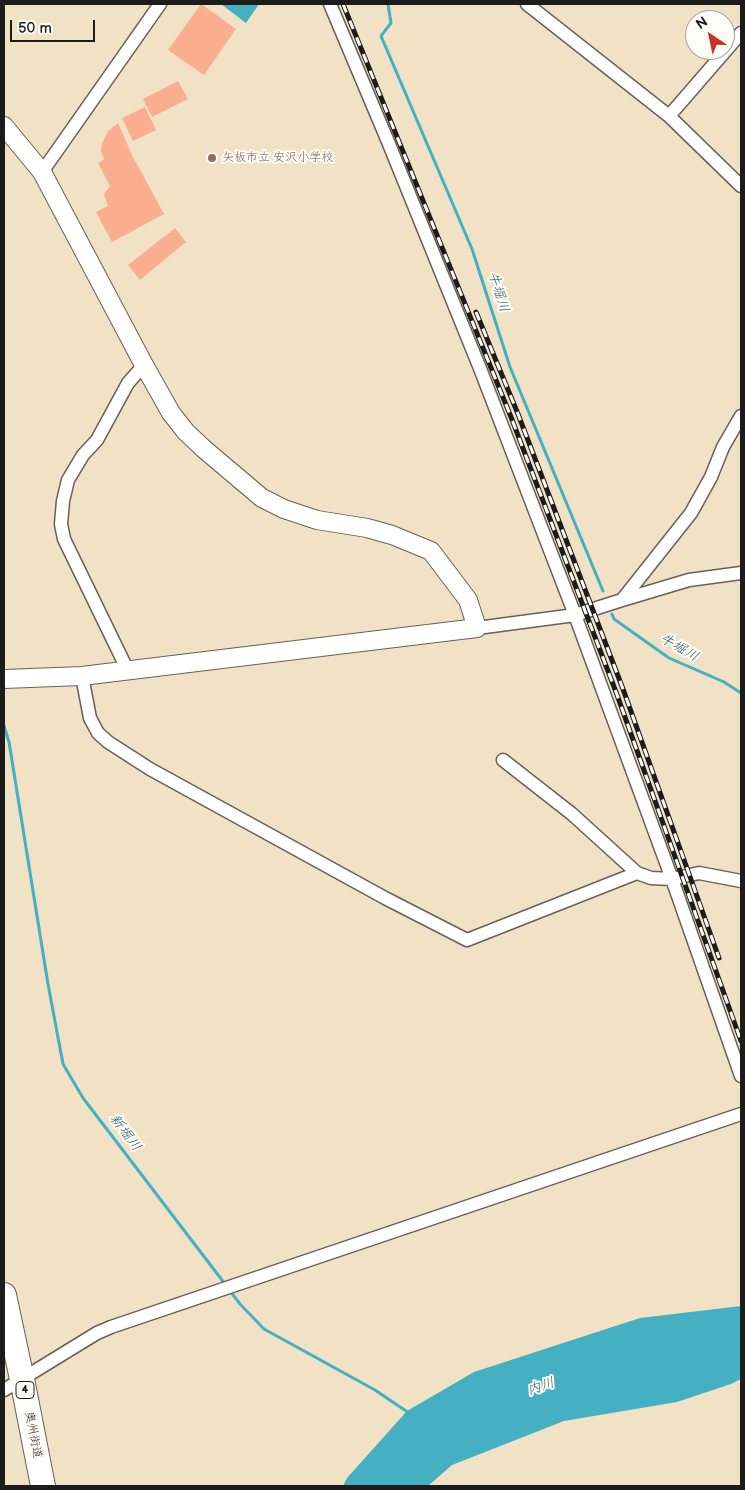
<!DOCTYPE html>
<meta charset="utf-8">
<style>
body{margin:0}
#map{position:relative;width:745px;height:1490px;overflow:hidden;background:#f1e2c5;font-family:"Balsamiq Sans",sans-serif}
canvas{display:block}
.frame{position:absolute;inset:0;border:5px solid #1c1c1c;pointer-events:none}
.north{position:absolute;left:685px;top:10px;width:50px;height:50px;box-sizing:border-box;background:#fdfcf7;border:1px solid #a3a29f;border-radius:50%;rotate:326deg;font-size:14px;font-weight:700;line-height:20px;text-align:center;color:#1c1c1c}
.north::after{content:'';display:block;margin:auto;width:18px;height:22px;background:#c8321e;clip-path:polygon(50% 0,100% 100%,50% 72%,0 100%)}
.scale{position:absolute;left:10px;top:20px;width:85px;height:22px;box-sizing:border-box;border:2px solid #1c1c1c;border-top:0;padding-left:6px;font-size:15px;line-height:18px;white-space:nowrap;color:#1c1c1c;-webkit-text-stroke:4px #fdfcf7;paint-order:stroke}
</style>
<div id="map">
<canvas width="745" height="1490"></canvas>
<div class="frame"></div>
<div class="north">N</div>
<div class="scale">50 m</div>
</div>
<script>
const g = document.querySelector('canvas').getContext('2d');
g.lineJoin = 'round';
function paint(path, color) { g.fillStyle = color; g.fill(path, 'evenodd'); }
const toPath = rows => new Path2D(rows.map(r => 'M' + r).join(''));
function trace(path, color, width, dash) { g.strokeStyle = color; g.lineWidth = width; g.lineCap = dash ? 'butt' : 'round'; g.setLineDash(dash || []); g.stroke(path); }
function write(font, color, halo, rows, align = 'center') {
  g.font = font + ' "Balsamiq Sans","Klee One",sans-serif'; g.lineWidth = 4; g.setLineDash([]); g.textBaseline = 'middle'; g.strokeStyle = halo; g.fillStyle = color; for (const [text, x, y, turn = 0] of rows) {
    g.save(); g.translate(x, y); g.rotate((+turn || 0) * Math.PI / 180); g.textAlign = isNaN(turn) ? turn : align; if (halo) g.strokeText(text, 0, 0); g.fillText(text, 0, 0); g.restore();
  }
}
const water = toPath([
 [221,4,259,4,246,23],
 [741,1306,741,1379,731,1384,677,1402,564,1421,452,1465,428,1486,343,1486,347,1478,407,1411,474,1372,640,1318]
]);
const stream = toPath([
 [388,4,391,23,381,36,472,249,510,367,603,591],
 [612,614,614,619,669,658,724,682,741,693],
 [4,726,9,742,48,984,63,1064,83,1098,225,1284],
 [230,1291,240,1304,264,1329,375,1390,409,1413]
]);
const building = toPath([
 [201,4,236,29,204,75,168,50],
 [178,81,188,99,152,117,143,99],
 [145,107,156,130,133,141,122,118],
 [118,123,132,155,164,214,112,242,96,212,108,206,104,194,110,186,98,163,104,159,101,151,102,143,108,131],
 [175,228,186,242,140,280,128,265]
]);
const street = toPath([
 [330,4,389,144,481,371,575,615,672,879,741,1076],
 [527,4,669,116,741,186],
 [669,116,741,33],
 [42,172,160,4],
 [622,600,691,513,711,477,723,447,741,416],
 [477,628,575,615,622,600,689,580,741,573],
 [128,671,64,539,61,524,63,501,68,480,83,455,97,440,128,383,144,365],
 [82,676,90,718,98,733,108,742,150,769,385,898,467,940,637,873],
 [503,760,572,814,637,873,651,878,672,879,699,873,741,881],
 [4,1390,97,1333,111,1327,741,1114]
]);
const secondary = toPath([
 [4,126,42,172,144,365,171,413,186,432,204,449,262,498,284,509,317,520,367,528,392,535,431,551,468,600,477,628,82,676,4,679]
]);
const highway = toPath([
 [4,1295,22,1379,43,1486]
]);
const rail = toPath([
 [343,4,511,417,616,692,741,1041],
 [476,312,518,414,623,689,719,958]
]);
const markers = [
 [212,158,5,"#8d6e63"]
];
const shields = [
 [25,1390,18]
];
const shieldNames = [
 ["4",25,1390]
];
const educationNames = [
 ["矢板市立 安沢小学校",222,158]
];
const streetNames = [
 ["奥州街道",33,1435,79]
];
const waterNames = [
 ["牛堀川",498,292,72],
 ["牛堀川",679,648,30],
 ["新堀川",125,1133,53],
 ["内川",541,1387,-18]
];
paint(water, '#44b0c1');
trace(stream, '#44b0c1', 3);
paint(building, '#f9ae90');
trace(street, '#676157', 15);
trace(secondary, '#676157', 20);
trace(highway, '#676157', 26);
trace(street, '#fff', 12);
trace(secondary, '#fff', 18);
trace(highway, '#fff', 24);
trace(rail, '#1c1c1c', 5);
trace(rail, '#fdfcf7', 3, [9]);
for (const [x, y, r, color] of markers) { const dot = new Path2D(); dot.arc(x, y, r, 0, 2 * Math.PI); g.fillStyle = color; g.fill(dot); trace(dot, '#fdfcf7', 2); }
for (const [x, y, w] of shields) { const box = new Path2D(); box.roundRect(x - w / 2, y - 8.5, w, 17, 4); g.fillStyle = '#fdfcf7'; g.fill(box); trace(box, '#1c1c1c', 1); }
write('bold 11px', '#1c1c1c', null, shieldNames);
write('12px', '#785e54', '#fdfcf7', educationNames, 'left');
write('12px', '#1c1c1c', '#fdfcf7', streetNames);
write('italic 14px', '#2e5f66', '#fdfcf7', waterNames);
</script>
